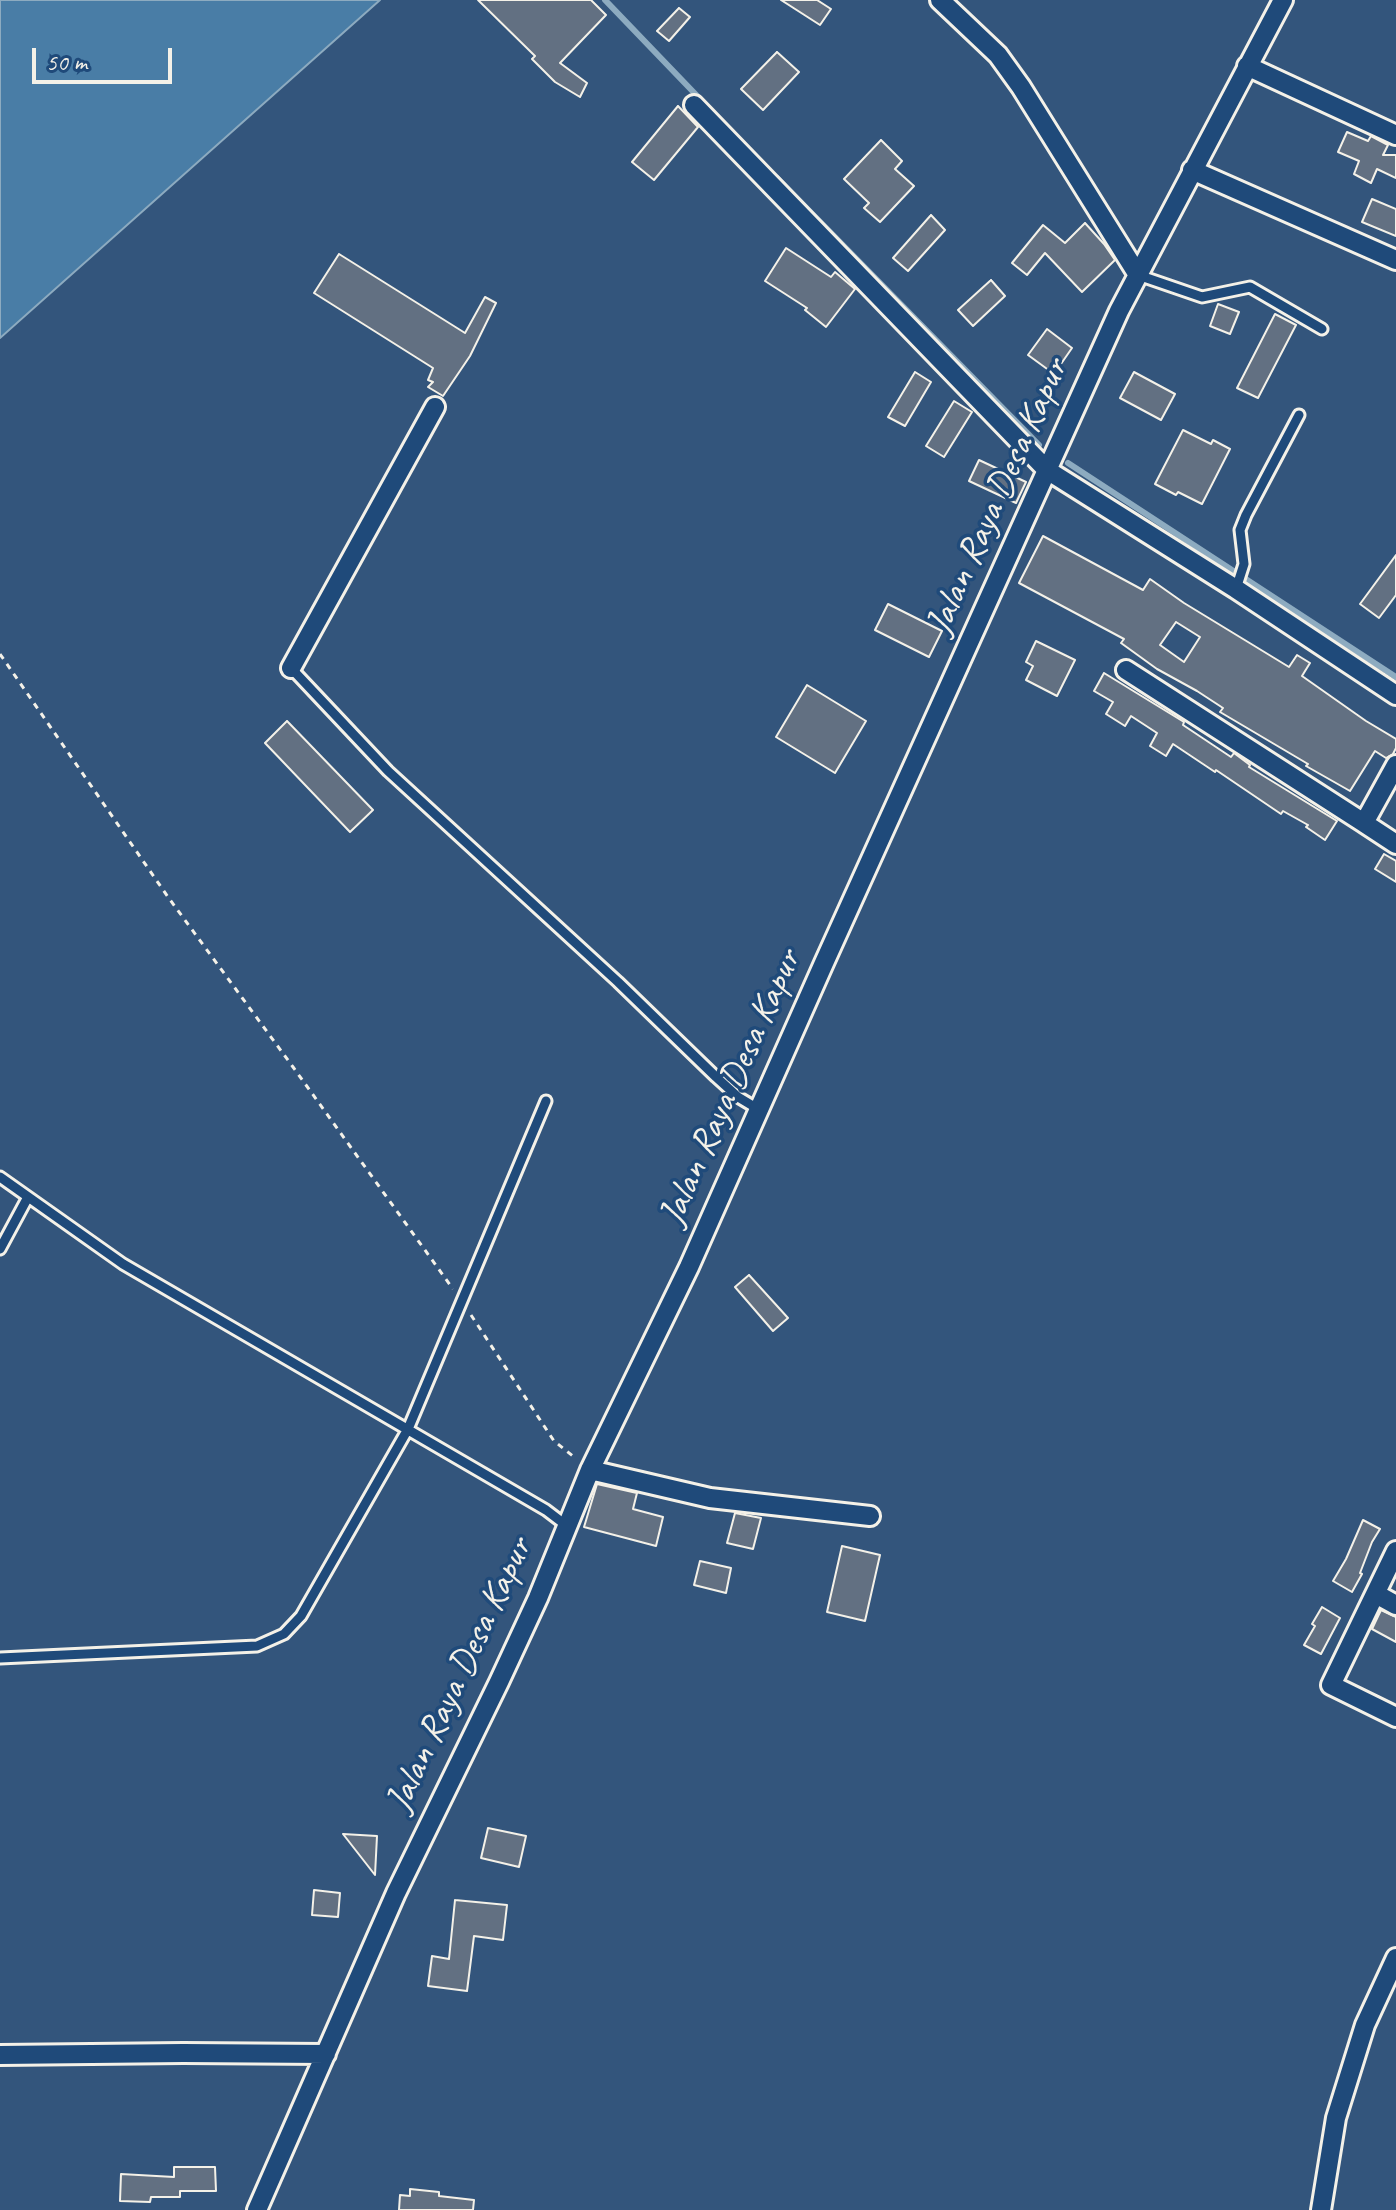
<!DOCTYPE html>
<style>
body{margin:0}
#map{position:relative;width:1396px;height:2210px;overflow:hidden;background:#33557c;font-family:Caveat,sans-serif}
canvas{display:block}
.scale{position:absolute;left:32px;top:48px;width:140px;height:36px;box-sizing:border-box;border:4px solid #f4f1e8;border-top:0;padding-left:10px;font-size:24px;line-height:28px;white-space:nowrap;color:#f4f1e8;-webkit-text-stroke:6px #1f4a7a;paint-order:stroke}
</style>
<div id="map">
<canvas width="1396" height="2210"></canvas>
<div class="scale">50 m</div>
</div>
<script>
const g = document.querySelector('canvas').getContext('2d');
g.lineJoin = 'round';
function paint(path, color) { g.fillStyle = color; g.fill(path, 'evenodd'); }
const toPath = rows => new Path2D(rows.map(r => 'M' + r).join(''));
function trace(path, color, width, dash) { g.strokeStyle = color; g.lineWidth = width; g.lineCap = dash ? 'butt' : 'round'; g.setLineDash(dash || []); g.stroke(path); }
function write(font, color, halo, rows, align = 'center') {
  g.font = font + ' Caveat,sans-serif'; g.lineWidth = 7; g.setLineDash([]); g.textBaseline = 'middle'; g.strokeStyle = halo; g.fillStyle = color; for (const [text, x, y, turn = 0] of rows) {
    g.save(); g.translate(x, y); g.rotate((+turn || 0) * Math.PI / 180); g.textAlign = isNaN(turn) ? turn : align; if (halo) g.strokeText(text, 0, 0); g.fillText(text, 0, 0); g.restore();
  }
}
const water = toPath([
 [0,0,380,0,0,338,0,0]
]);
const stream = toPath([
 [605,0,702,101],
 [777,178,1039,445],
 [1068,463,1396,677]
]);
const building = toPath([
 [478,0,591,0,606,15,560,63,587,83,580,97,555,82,532,59,535,56,478,0],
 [781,0,817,0,831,9,820,25,781,0],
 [679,8,690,17,669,41,657,31,679,8],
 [777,52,799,72,763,110,741,89,777,52],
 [678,106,698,127,654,180,632,162,678,106],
 [1347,132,1368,141,1371,136,1388,145,1383,155,1396,155,1396,178,1377,169,1371,183,1354,174,1359,161,1338,152,1347,132],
 [881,140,902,161,895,169,914,186,880,222,864,208,869,203,844,179,881,140],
 [1372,199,1396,209,1396,236,1362,222,1372,199],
 [931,215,945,230,908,271,893,258,931,215],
 [1085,223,1104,244,1115,260,1082,292,1045,253,1027,275,1012,263,1043,225,1065,243,1085,223],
 [786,248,831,277,835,272,855,289,826,327,805,310,807,308,765,281,786,248],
 [339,254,465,333,485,297,496,303,470,356,443,396,428,387,433,382,428,380,433,368,314,293,339,254],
 [991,280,1005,296,973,326,958,310,991,280],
 [1218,304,1239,312,1230,334,1210,326,1218,304],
 [1275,314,1296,325,1258,398,1237,388,1275,314],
 [1047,329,1072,348,1054,374,1028,355,1047,329],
 [915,372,931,382,905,426,888,417,915,372],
 [1134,372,1175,394,1161,420,1120,398,1134,372],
 [954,401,972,412,944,457,926,446,954,401],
 [1183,430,1211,444,1213,440,1230,449,1202,504,1178,492,1176,495,1155,484,1183,430],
 [979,460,1026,482,1016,503,969,481,979,460],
 [1043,536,1143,590,1150,579,1184,603,1289,667,1297,655,1310,663,1302,676,1366,721,1396,739,1396,748,1393,754,1386,758,1375,751,1350,791,1306,766,1308,764,1220,712,1223,708,1197,691,1157,669,1121,643,1124,639,1019,583,1043,536],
 [1176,622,1200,637,1184,662,1160,645,1176,622],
 [1396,555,1396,595,1379,618,1360,604,1396,555],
 [888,604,942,631,929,657,875,630,888,604],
 [1036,641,1075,660,1057,696,1026,680,1033,666,1026,662,1036,641],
 [1104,673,1184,722,1183,725,1231,757,1234,753,1250,765,1249,767,1337,821,1325,840,1306,827,1308,825,1283,811,1281,814,1216,770,1215,772,1173,744,1166,756,1150,746,1157,733,1131,716,1125,726,1106,714,1113,702,1094,691,1104,673],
 [807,685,866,721,835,773,776,737,807,685],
 [287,721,373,810,350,832,265,743,287,721],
 [1384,854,1396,861,1396,882,1375,869,1384,854],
 [749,1275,788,1318,773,1331,735,1287,749,1275],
 [597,1484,637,1493,633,1509,663,1517,656,1546,584,1527,597,1484],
 [735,1513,761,1518,753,1549,727,1543,735,1513],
 [1363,1520,1380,1529,1372,1542,1360,1573,1362,1574,1352,1592,1333,1581,1346,1559,1363,1520],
 [842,1546,880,1555,865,1621,827,1612,842,1546],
 [700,1561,731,1568,726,1593,694,1585,700,1561],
 [1322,1607,1340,1618,1321,1654,1304,1645,1315,1626,1312,1624,1322,1607],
 [1381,1610,1396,1617,1396,1642,1372,1629,1381,1610],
 [488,1828,526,1836,519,1867,481,1858,488,1828],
 [343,1834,377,1836,375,1875,343,1834],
 [314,1890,340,1893,338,1917,312,1915,314,1890],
 [455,1900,507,1905,503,1940,474,1936,467,1991,428,1986,432,1956,449,1959,455,1900],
 [174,2167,215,2167,216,2191,180,2191,180,2197,151,2197,150,2202,120,2201,121,2174,174,2177,174,2167],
 [410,2189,439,2192,439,2196,474,2200,473,2210,399,2210,400,2195,410,2196,410,2189]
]);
const path = toPath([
 [0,654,168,897,293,1067,453,1289],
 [471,1315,554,1441,574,1457]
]);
const lane = toPath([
 [1138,275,1202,297,1250,287,1322,329],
 [1236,589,1244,564,1240,530,1246,515,1299,415],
 [291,668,388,771,618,982,716,1077,738,1097,758,1109],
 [0,1177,123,1264,546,1510,567,1526],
 [0,1249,28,1197],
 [0,1658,257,1646,284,1634,301,1616,408,1429,546,1101]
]);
const street = toPath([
 [940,0,998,55,1021,87,1138,275],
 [1247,66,1396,135],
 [694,105,1047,470,1236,589,1396,695],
 [1192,170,1396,260],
 [291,668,435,407],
 [1126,670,1364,823,1396,765],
 [1364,823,1396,844],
 [590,1470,710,1498,870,1516],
 [1396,1551,1331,1685,1396,1717],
 [1376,1594,1396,1605],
 [0,2055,183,2053,326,2054],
 [257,2210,396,1893,499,1682,538,1598,590,1470,689,1267,824,963,1119,311,1283,0],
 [1321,2210,1336,2118,1365,2025,1396,1958]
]);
const streetNames = [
 ["Jalan Raya Desa Kapur",998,497,-66],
 ["Jalan Raya Desa Kapur",731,1088,-66],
 ["Jalan Raya Desa Kapur",460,1675,-65]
];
paint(water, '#497da6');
trace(water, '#8dabc0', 2);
trace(stream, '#8dabc0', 6);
paint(building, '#627082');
trace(building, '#f4f1e8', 2);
trace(lane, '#f4f1e8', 15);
trace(street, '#f4f1e8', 24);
trace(path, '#f4f1e8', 3, [6, 6]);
trace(lane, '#1f4a7a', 9);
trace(street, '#1f4a7a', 18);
write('38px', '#f4f1e8', '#1f4a7a', streetNames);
</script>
